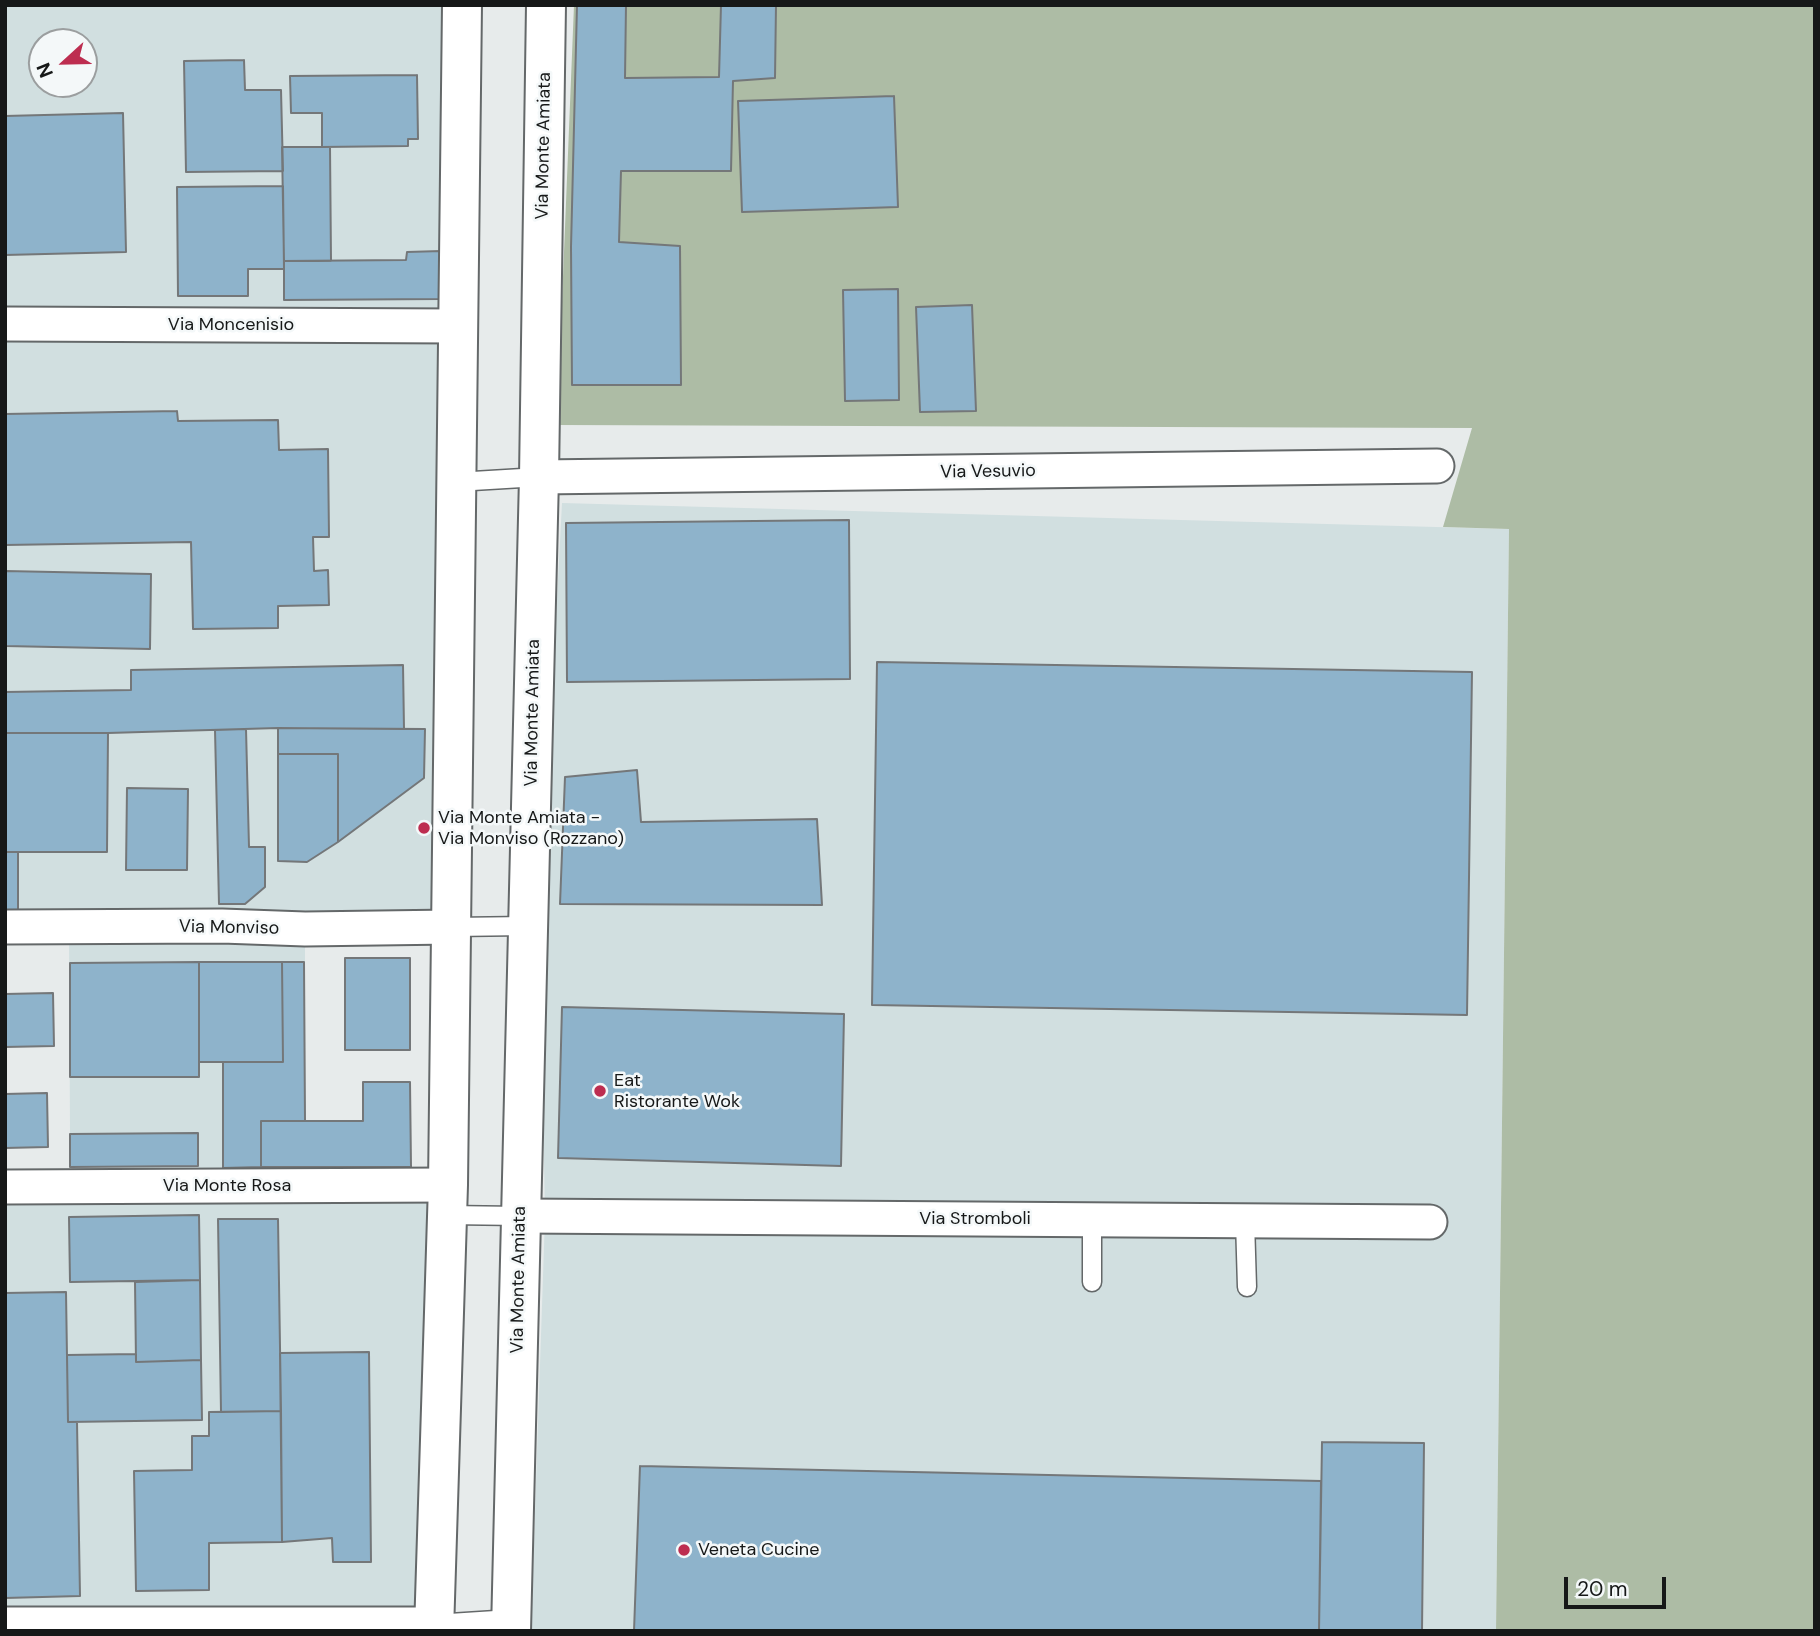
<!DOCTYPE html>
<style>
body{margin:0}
#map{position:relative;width:1820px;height:1636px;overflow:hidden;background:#e7ebeb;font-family:"DM Sans",sans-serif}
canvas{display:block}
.frame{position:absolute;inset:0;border:7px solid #161818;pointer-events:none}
.north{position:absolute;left:28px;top:28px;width:70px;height:70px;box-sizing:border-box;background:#f4f8f9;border:2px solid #9b9e9f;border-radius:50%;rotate:248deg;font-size:19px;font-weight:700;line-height:28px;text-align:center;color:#161818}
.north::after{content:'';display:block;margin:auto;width:24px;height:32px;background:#bd2d50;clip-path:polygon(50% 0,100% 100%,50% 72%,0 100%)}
.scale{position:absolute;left:1564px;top:1577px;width:102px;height:32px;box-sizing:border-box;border:4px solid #161818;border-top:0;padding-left:9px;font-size:21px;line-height:24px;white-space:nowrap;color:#161818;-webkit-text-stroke:5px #f4f8f9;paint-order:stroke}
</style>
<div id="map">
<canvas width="1820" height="1636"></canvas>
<div class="frame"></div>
<div class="north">N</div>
<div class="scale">20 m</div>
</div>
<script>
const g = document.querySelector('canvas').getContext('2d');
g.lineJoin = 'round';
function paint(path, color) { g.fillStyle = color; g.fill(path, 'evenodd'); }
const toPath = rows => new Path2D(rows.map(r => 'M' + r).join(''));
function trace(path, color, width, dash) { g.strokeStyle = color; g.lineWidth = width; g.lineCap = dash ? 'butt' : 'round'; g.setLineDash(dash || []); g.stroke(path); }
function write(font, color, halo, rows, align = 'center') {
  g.font = font + ' "DM Sans",sans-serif'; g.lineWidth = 5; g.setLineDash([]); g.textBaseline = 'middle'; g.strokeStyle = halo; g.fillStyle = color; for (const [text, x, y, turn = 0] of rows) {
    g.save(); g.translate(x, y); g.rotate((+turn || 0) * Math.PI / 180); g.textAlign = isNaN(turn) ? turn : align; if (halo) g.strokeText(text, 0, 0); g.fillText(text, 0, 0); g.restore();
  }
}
const built = toPath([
 [5,5,462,5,452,927,305,930,305,1121,261,1122,261,1186,448,1185,434,1624,5,1624,5,1187,72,1186,70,1134,69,928,5,927],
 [42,42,84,42,84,84,42,84],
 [562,503,1509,529,1496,1631,531,1631,545,1217,540,929]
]);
const green = toPath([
 [574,5,1815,5,1815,1631,1496,1631,1509,529,1443,527,1472,428,557,425]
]);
const building = toPath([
 [577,5,626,5,625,78,719,77,721,5,776,5,775,78,733,81,731,171,621,171,619,242,680,246,681,385,572,385,571,247,577,5],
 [244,60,245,90,281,90,283,171,186,172,184,61,244,60],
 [417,75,418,139,408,139,408,146,322,147,322,113,291,113,290,76,417,75],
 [894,96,898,207,742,212,738,101,894,96],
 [123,113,126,252,5,255,5,116,123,113],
 [282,147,330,147,331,261,284,261,282,147],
 [283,186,284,269,248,269,248,296,178,296,177,187,283,186],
 [441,251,441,299,284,300,284,261,406,260,407,252,441,251],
 [898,289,899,400,845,401,843,290,898,289],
 [972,305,976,411,920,412,916,307,972,305],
 [177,411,178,421,278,420,279,450,328,449,329,537,313,537,314,571,328,570,329,605,278,606,278,628,193,629,191,542,5,545,5,414,177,411],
 [849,520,850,679,567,682,566,523,849,520],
 [5,571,151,574,150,649,5,646,5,571],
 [877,662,1472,672,1467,1015,872,1005,877,662],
 [403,665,404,729,278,728,108,733,5,733,5,692,131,690,131,670,403,665],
 [278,728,425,729,424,778,338,842,338,754,278,754,278,728],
 [246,729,249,847,265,847,265,887,245,904,219,904,215,730,246,729],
 [5,733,108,733,107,852,5,852,5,733],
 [278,754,338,754,338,842,307,862,278,861,278,754],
 [637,770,641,822,817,819,822,905,560,904,565,777,637,770],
 [127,788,188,789,187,870,126,870,127,788],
 [5,852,18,852,18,915,5,915,5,852],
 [345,958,410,958,410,1050,345,1050,345,958],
 [199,962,282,962,283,1062,199,1062,199,962],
 [199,962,199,1077,70,1077,70,963,199,962],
 [282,962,304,962,305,1121,261,1121,261,1167,223,1168,223,1062,283,1062,282,962],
 [53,993,54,1046,5,1047,5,994,53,993],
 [562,1007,844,1014,841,1166,558,1158,562,1007],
 [363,1082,410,1082,411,1167,261,1167,261,1121,363,1121,363,1082],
 [47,1093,48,1147,5,1148,5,1094,47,1093],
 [198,1133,198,1166,70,1167,70,1134,198,1133],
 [199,1215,200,1280,70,1282,69,1217,199,1215],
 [218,1219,278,1219,281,1411,221,1412,218,1219],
 [200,1280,201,1360,136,1362,135,1282,200,1280],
 [66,1292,68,1422,77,1422,80,1596,5,1598,5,1293,66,1292],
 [369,1352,371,1562,333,1562,332,1538,282,1542,280,1353,369,1352],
 [136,1354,136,1362,201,1360,202,1420,68,1422,67,1355,136,1354],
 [281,1411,282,1542,209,1543,209,1590,136,1591,134,1471,192,1470,192,1436,209,1436,209,1412,281,1411],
 [1322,1442,1424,1443,1422,1631,1319,1631,1322,1442],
 [640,1466,1321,1481,1319,1631,634,1631,640,1466]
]);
const lane = toPath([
 [456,482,539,477],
 [452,927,527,926],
 [447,1215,521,1216],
 [1092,1220,1092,1282],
 [1245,1221,1247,1287],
 [434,1624,511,1619]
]);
const street = toPath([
 [5,324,457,326],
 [539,477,1437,466],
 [5,927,222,926,305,929,452,927],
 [5,1187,448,1185],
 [521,1216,1430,1222],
 [5,1624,434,1624]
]);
const secondary = toPath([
 [434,1631,448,1185,462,5],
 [511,1631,539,477,546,5]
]);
const markers = [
 [424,828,7,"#bd2d50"],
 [600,1091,7,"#bd2d50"],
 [684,1550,7,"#bd2d50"]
];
const streetNames = [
 ["Via Monte Amiata",544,146,-89],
 ["Via Moncenisio",231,325],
 ["Via Vesuvio",988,472,-1],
 ["Via Monte Amiata",533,713,-89],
 ["Via Monviso",229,928,1],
 ["Via Monte Rosa",227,1186],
 ["Via Stromboli",975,1219],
 ["Via Monte Amiata",519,1280,-89]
];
const poiNames = [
 ["Via Monte Amiata -",438,818],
 ["Via Monviso (Rozzano)",438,839],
 ["Eat",614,1081],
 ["Ristorante Wok",614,1102],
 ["Veneta Cucine",698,1550]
];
paint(built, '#d1dfe0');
paint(green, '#adbca5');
paint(building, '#8eb3cb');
trace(building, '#747779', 2);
trace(lane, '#646869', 21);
trace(street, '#646869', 37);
trace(secondary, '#646869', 42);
trace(lane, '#fff', 18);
trace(street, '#fff', 33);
trace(secondary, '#fff', 38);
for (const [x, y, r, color] of markers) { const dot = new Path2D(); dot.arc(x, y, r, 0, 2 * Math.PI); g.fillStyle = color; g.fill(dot); trace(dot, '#f4f8f9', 2.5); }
write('18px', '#161818', '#f4f8f9', streetNames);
write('18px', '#161818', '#f4f8f9', poiNames, 'left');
</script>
